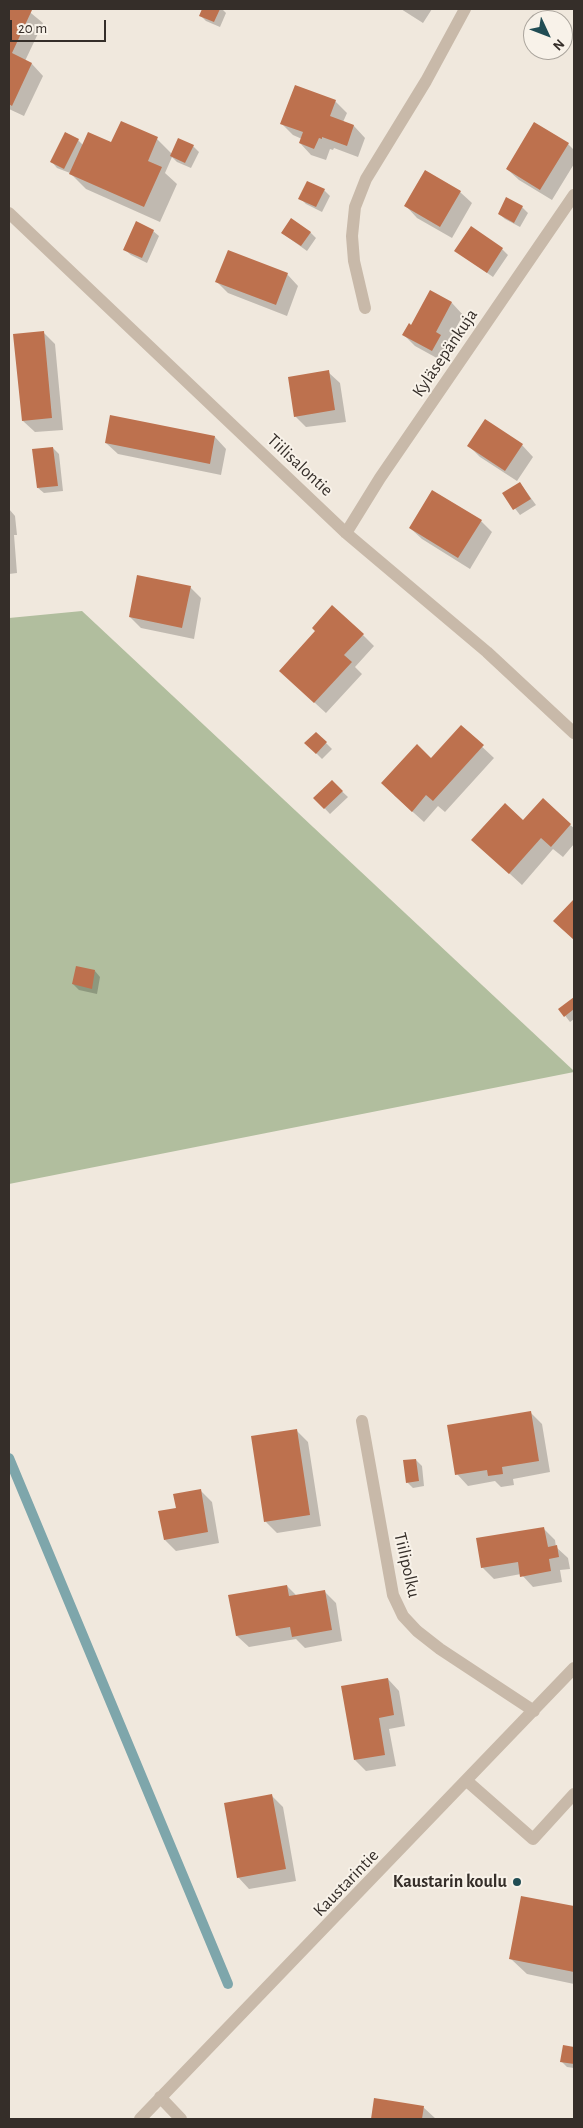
<!DOCTYPE html>
<meta charset="utf-8">
<style>
body{margin:0}
#map{position:relative;width:583px;height:2128px;overflow:hidden;background:#f0e8dd;font-family:"Alegreya Sans",sans-serif}
canvas{display:block}
.frame{position:absolute;inset:0;border:10px solid #352e29;pointer-events:none}
.north{position:absolute;left:523px;top:10px;width:50px;height:50px;box-sizing:border-box;background:#f8f2e9;border:1px solid #aaa49c;border-radius:50%;rotate:133deg;font-size:14px;font-weight:700;line-height:20px;text-align:center;color:#352e29}
.north::after{content:'';display:block;margin:auto;width:18px;height:22px;background:#214d54;clip-path:polygon(50% 0,100% 100%,50% 72%,0 100%)}
.scale{position:absolute;left:10px;top:20px;width:96px;height:22px;box-sizing:border-box;border:2px solid #352e29;border-top:0;padding-left:6px;font-size:15px;line-height:18px;white-space:nowrap;color:#352e29;-webkit-text-stroke:4px #f8f2e9;paint-order:stroke}
</style>
<div id="map">
<canvas width="583" height="2128"></canvas>
<div class="frame"></div>
<div class="north">N</div>
<div class="scale">20 m</div>
</div>
<script>
const g = document.querySelector('canvas').getContext('2d');
g.lineJoin = 'round';
function paint(path, color) { g.fillStyle = color; g.fill(path, 'evenodd'); }
const toPath = rows => new Path2D(rows.map(r => 'M' + r).join(''));
function trace(path, color, width, dash) { g.strokeStyle = color; g.lineWidth = width; g.lineCap = dash ? 'butt' : 'round'; g.setLineDash(dash || []); g.stroke(path); }
function write(font, color, halo, rows, align = 'center') {
  g.font = font + ' "Alegreya Sans",sans-serif'; g.lineWidth = 4; g.setLineDash([]); g.textBaseline = 'middle'; g.strokeStyle = halo; g.fillStyle = color; for (const [text, x, y, turn = 0] of rows) {
    g.save(); g.translate(x, y); g.rotate((+turn || 0) * Math.PI / 180); g.textAlign = isNaN(turn) ? turn : align; if (halo) g.strokeText(text, 0, 0); g.fillText(text, 0, 0); g.restore();
  }
}
const green = toPath([
 [82,611,574,1071,574,1072,9,1184,9,618]
]);
const shadow = toPath([
 [9,9,26,9,43,23,25,61,32,64,43,76,24,116,9,109],
 [203,9,222,9,226,13,220,27,206,21,200,15],
 [401,9,432,9,423,23],
 [335,101,347,113,343,122,354,126,365,138,358,157,334,148,333,150,330,149,326,160,311,155,300,143,302,139,293,135,282,124],
 [157,139,172,154,193,146,199,152,191,168,177,162,172,157,165,173,177,184,160,222,86,189,70,173,57,168,52,162,78,140,83,145,111,144],
 [568,144,574,150,574,164,552,200,519,180,507,169],
 [324,190,330,196,322,212,306,204,300,198],
 [460,192,472,203,452,238,417,218,406,206],
 [522,207,528,213,520,227,505,219,499,214],
 [153,231,159,236,147,263,131,255,125,250],
 [310,232,316,238,307,251,282,233],
 [502,249,508,255,493,277,456,251],
 [287,274,298,286,287,316,228,293,217,282],
 [431,292,452,303,463,315,448,343,451,347,444,362,415,346,404,335,411,326],
 [43,332,55,344,63,430,35,432,23,421,15,335],
 [328,372,340,383,346,422,306,427,295,416],
 [215,437,226,449,221,475,118,454,106,443],
 [522,445,533,457,517,481,480,457,469,446],
 [53,448,59,454,63,491,44,493,38,488],
 [520,483,536,505,520,515,504,494],
 [9,509,15,516,17,535,14,535,17,573,9,574],
 [481,521,492,532,470,569,422,539,410,528],
 [190,587,201,598,194,639,141,628,130,617],
 [363,635,374,646,355,667,362,674,326,713,292,682],
 [461,727,494,758,445,812,438,806,424,822,394,795,432,759],
 [316,733,332,749,322,759,306,743],
 [332,782,348,797,330,814,315,798],
 [524,821,570,825,574,828,574,844,563,857,553,849,522,885,485,851],
 [95,971,100,977,97,994,79,990,73,984],
 [574,998,574,1019,570,1022,560,1009],
 [530,1412,542,1424,550,1472,513,1479,514,1485,501,1487,495,1481,468,1486,457,1474],
 [296,1430,308,1442,321,1526,277,1533,266,1522,252,1437],
 [416,1460,422,1466,424,1486,413,1488,407,1482],
 [200,1490,212,1502,219,1543,176,1551,165,1540,177,1509],
 [543,1528,555,1540,556,1547,568,1558,570,1569,560,1570,562,1582,533,1587,521,1574,494,1579,482,1567],
 [287,1586,297,1596,324,1591,336,1603,342,1641,305,1648,296,1639,249,1647,237,1636,230,1596],
 [388,1679,399,1691,405,1726,389,1729,396,1766,366,1771,355,1760],
 [272,1796,283,1807,296,1881,249,1889,238,1877],
 [522,1898,574,1908,574,1984,527,1974,511,1959],
 [564,2047,574,2048,574,2068,567,2067,561,2061],
 [375,2099,423,2107,436,2119,372,2119]
]);
const stream = toPath([
 [9,1458,228,1984]
]);
const building = toPath([
 [9,9,32,10,12,53,32,63,12,106,9,104],
 [202,9,220,9,214,22,199,16],
 [295,85,336,100,330,116,354,125,347,146,322,137,322,139,319,138,314,149,299,143,303,132,280,124],
 [121,121,158,137,148,161,162,167,144,207,69,174,88,132,111,142],
 [534,122,569,143,540,190,506,169],
 [65,132,79,139,64,169,50,162],
 [178,138,194,145,185,163,170,156],
 [425,170,461,191,440,227,404,206],
 [307,181,325,189,316,207,298,199],
 [506,197,523,206,514,223,498,214],
 [291,218,311,232,301,246,281,233],
 [136,221,154,230,142,258,123,250],
 [471,226,503,248,487,273,454,251],
 [228,250,288,273,276,305,215,282],
 [430,290,452,302,436,332,441,335,432,351,402,335,409,323,411,325],
 [44,331,52,418,22,421,13,334],
 [329,370,335,410,294,417,288,377],
 [110,415,215,436,210,464,105,443],
 [485,419,523,444,505,471,467,446],
 [53,447,58,486,37,488,32,449],
 [520,482,531,499,513,510,502,493],
 [432,490,482,520,458,558,409,528],
 [137,575,191,586,182,628,129,617],
 [332,605,364,634,344,655,352,662,314,703,279,671,315,631,312,628],
 [461,725,484,745,433,801,426,795,412,812,381,783,417,744,431,758],
 [316,732,327,742,316,754,304,743],
 [332,780,343,791,324,809,313,798],
 [543,798,571,824,551,847,541,838,509,874,471,840,505,803,523,820],
 [574,899,574,940,553,921],
 [76,966,95,970,92,989,72,984],
 [574,997,574,1009,564,1017,558,1009],
 [531,1411,539,1461,502,1467,503,1474,488,1476,487,1470,455,1475,447,1425],
 [297,1429,310,1515,264,1522,251,1436],
 [416,1459,419,1481,406,1483,403,1460],
 [201,1489,208,1532,164,1540,158,1511,176,1508,173,1494],
 [544,1527,548,1547,557,1545,559,1557,549,1559,551,1571,520,1577,518,1562,481,1568,476,1538],
 [287,1585,289,1596,325,1590,332,1630,292,1637,290,1627,236,1636,228,1595],
 [388,1678,394,1715,379,1718,385,1755,354,1760,341,1686],
 [272,1794,286,1869,237,1878,224,1803],
 [521,1896,574,1906,574,1972,509,1959],
 [563,2045,574,2047,574,2064,560,2062],
 [374,2098,424,2106,422,2119,371,2119]
]);
const minor = toPath([
 [9,213,346,533,487,652,574,733],
 [365,308,354,261,352,236,355,207,366,179,426,81,465,9],
 [346,533,380,478,574,195],
 [362,1421,393,1595,403,1616,417,1631,440,1649,534,1711],
 [467,1781,533,1839,574,1794],
 [160,2097,181,2119],
 [140,2119,574,1668]
]);
const markers = [
 [517,1882,5,"#214d54"]
];
const streetNames = [
 ["Kyläsepänkuja",445,353,-56],
 ["Tiilisalontie",300,465,43],
 ["Tiilipolku",407,1565,77],
 ["Kaustarintie",346,1883,-46]
];
const poiNames = [
 ["Kaustarin koulu",507,1882]
];
paint(green, '#b1be9e');
paint(shadow, '#0003');
trace(stream, '#7ea6ab', 10);
paint(building, '#bd714e');
trace(minor, '#c8b9a9', 12);
for (const [x, y, r, color] of markers) { const dot = new Path2D(); dot.arc(x, y, r, 0, 2 * Math.PI); g.fillStyle = color; g.fill(dot); trace(dot, '#f8f2e9', 2); }
write('18px', '#352e29', '#f8f2e9', streetNames);
write('bold 18px', '#352e29', '#f8f2e9', poiNames, 'right');
</script>
